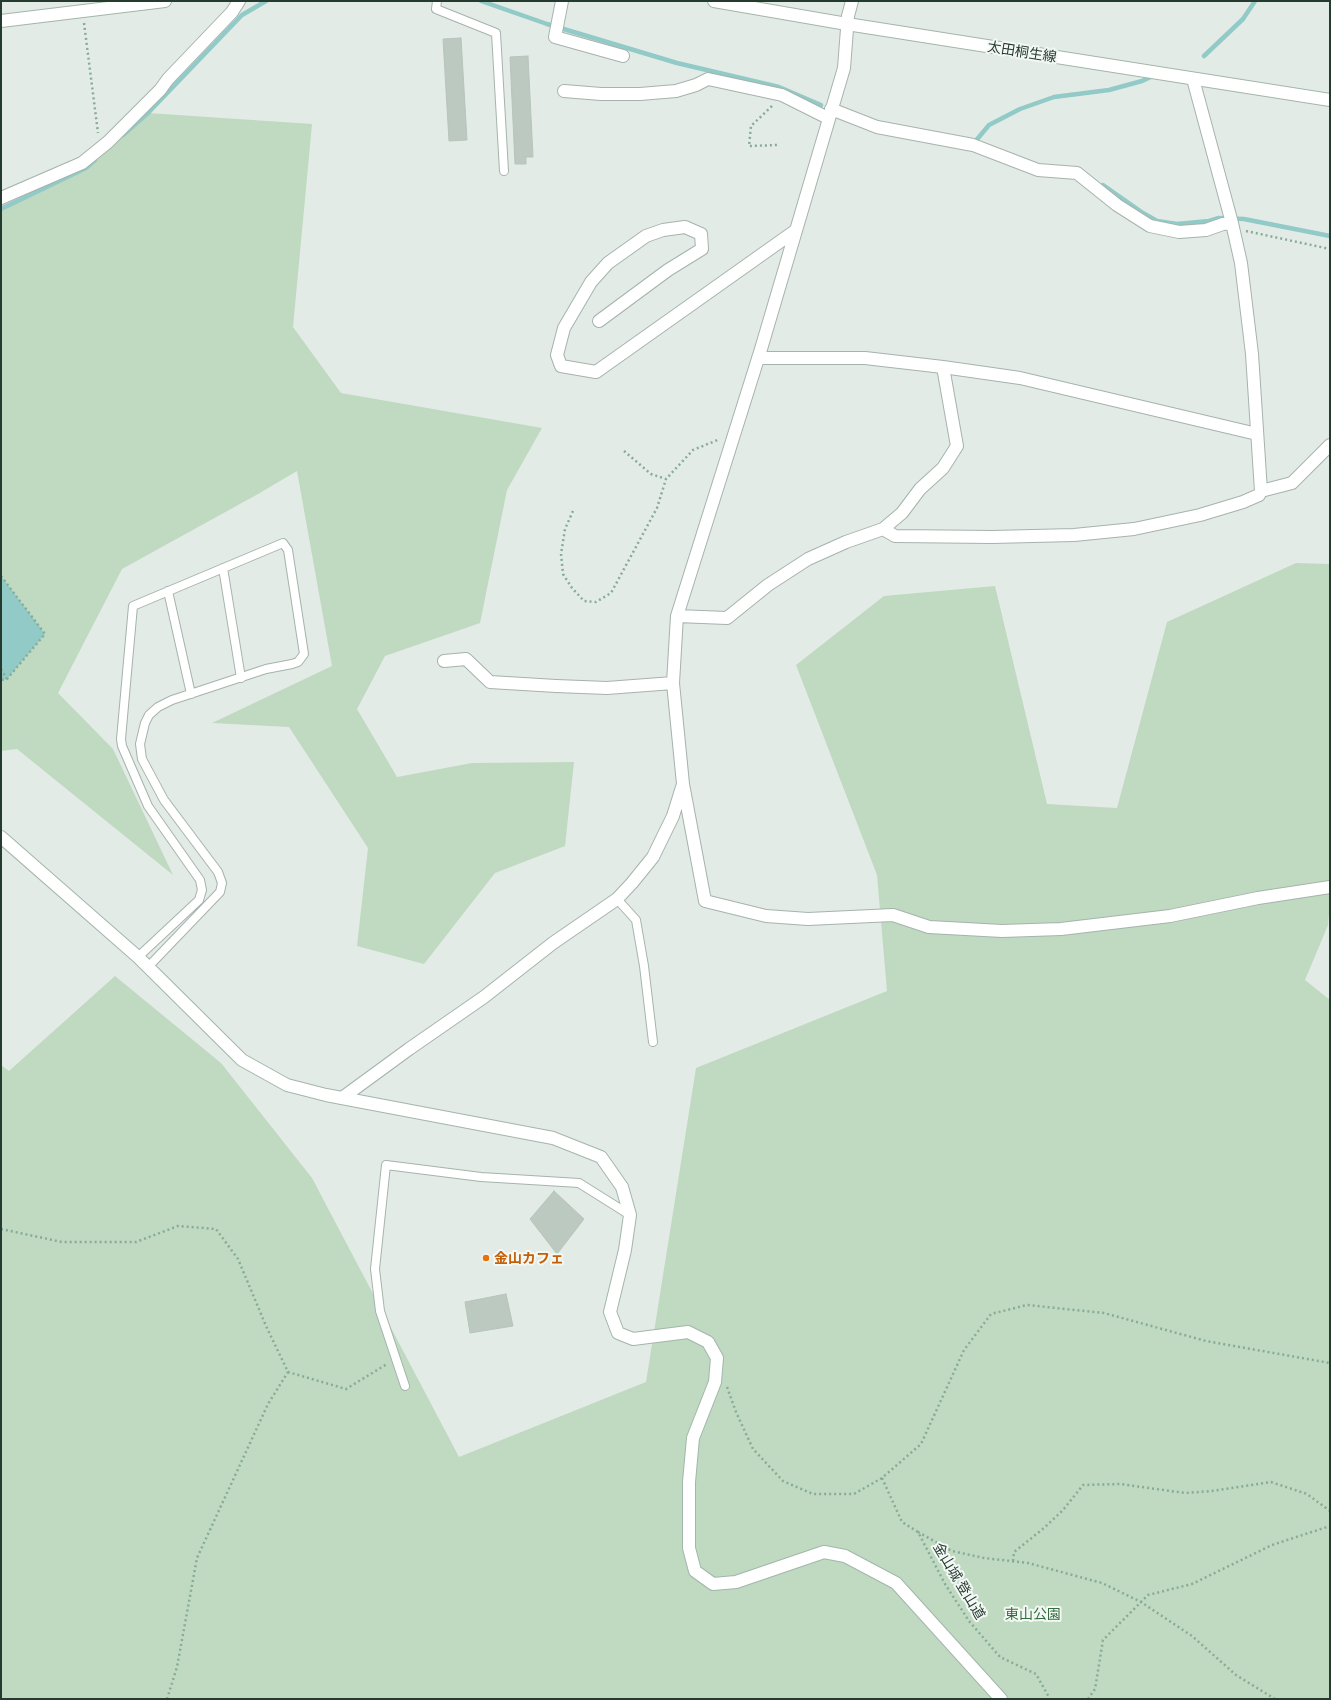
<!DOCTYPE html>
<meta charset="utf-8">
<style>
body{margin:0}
#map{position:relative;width:1331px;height:1700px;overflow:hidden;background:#e3ebe6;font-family:Commissioner,sans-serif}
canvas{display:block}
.frame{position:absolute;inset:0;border:2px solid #253b30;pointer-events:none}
</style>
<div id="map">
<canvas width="1331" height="1700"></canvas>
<div class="frame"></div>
</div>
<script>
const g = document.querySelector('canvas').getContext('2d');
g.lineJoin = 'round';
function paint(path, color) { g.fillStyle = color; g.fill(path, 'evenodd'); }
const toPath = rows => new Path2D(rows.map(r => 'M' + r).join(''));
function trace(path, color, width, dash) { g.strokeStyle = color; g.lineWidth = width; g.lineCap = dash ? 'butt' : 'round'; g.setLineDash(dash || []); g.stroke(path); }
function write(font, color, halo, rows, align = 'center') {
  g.font = font + ' Commissioner,"Noto Sans JP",sans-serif'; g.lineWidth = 4; g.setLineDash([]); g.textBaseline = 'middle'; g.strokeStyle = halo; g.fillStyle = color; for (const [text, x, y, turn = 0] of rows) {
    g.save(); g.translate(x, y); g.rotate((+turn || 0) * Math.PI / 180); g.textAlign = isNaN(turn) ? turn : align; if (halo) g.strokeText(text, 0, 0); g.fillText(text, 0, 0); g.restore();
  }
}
const green = toPath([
 [148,113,312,124,293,327,341,393,542,428,507,490,480,623,385,656,357,709,397,777,472,763,574,762,565,846,495,873,424,964,357,946,368,848,289,727,212,723,332,666,297,471,258,494,122,569,58,693,113,749,173,875,17,749,1,751,1,206,86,168],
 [1296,563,1330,564,1330,902,1328,925,1305,980,1330,1000,1330,1699,1,1699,1,1065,9,1071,115,976,221,1063,312,1178,459,1457,646,1382,696,1068,887,991,877,875,796,665,884,596,995,586,1047,804,1117,808,1167,622]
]);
const water = toPath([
 [1,576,45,634,7,679,1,680]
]);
const stream = toPath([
 [481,1,547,24,677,63,779,87,821,105],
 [1204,56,1243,19,1255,1],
 [123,135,148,113,242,15,266,1],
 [974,143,989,125,1020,109,1054,97,1109,90,1142,81,1155,75],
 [1103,185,1143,213,1157,221,1177,224,1209,221,1219,218,1244,219,1330,236],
 [1,209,86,168,95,160]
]);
const building = toPath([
 [461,38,467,140,449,141,443,39,461,38],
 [528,56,533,157,526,157,526,164,515,164,510,57,528,56],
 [554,1191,584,1219,557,1254,530,1219,554,1191],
 [506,1294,513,1326,470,1333,465,1302,506,1294]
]);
const path = toPath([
 [84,23,98,133],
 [772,106,751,126,749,146,778,145],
 [1246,231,1330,249],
 [624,451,651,474,666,479,693,450,720,439],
 [573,511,565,529,561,554,563,574,572,588,584,601,596,602,611,593,657,508,666,479],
 [1,576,45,634,7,679,1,680],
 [1,669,7,679],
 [1,1229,62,1242,136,1242,178,1226,216,1229,238,1259,266,1326,288,1372,346,1389,387,1364],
 [727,1387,736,1412,753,1449,783,1481,813,1494,854,1494,882,1478,921,1444,964,1350,991,1314,1027,1305,1104,1313,1206,1341,1330,1363],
 [882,1478,902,1522,918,1532,945,1584,969,1621,1000,1657,1036,1674,1050,1699],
 [918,1532,952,1551,984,1558,1028,1563,1102,1583,1141,1602,1192,1636,1236,1675,1275,1699],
 [1013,1561,1014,1552,1044,1528,1063,1510,1083,1485,1120,1484,1185,1493,1212,1491,1271,1482,1307,1494,1330,1511],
 [167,1699,177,1667,197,1558,268,1404,288,1372],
 [1088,1699,1095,1689,1103,1640,1148,1595,1192,1584,1272,1545,1330,1526]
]);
const lane = toPath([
 [437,1,436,9,496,33,504,171],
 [223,568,241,678],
 [168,591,191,694],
 [617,899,636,920,644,966,653,1042],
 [138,957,199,900,202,890,200,880,148,806,122,746,121,739,133,606,283,543,288,550,304,654,298,662,292,664,266,669,172,700,158,707,149,715,145,723,140,744,142,759,164,800,218,872,222,883,220,892,148,967],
 [405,1386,380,1311,375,1269,386,1165,481,1177,579,1183,630,1215]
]);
const street = toPath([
 [562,1,555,37,623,56],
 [852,1,848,16,844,68,761,349,677,616,673,683,683,784,705,901,766,916,808,919,893,915,929,927,1002,931,1061,929,1170,916,1258,898,1330,887],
 [1193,79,1232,223,1241,263,1252,354,1261,491],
 [564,91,601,94,640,94,676,91,696,85,708,79,782,95,828,118],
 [831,109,877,127,973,145,1038,170,1077,173,1117,205,1150,226,1179,232,1206,230,1223,224,1232,223],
 [1,198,82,163,108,142,160,90,168,79,232,12,239,1],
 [599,321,668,270,702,249,701,234,685,227,663,230,646,236,608,263,591,282,564,328,557,355,561,366,596,372,795,231],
 [758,358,865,358,943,367,1020,378,1257,434],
 [883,529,902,513,920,489,943,468,957,446,943,367],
 [677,616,727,618,768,585,808,559,846,542,883,529,895,536,992,537,1074,535,1134,529,1200,515,1243,502,1259,495,1261,491,1292,483,1330,445],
 [444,661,466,659,490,682,556,686,607,688,673,683],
 [342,1098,409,1049,484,997,553,943,617,899,632,883,653,857,673,816,682,787]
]);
const secondary = toPath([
 [714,1,847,24,1330,100],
 [1,21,165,1],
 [1,837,138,957,242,1060,287,1085,326,1095,553,1138,601,1157,622,1187,630,1215,625,1250,610,1312,618,1333,633,1339,688,1332,708,1342,717,1358,715,1382,693,1438,689,1482,689,1548,695,1571,713,1584,736,1582,824,1552,845,1556,896,1583,1001,1699]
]);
const markers = [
 [486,1258,4,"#e8710a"]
];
const streetNames = [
 ["太田桐生線",1022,52,9],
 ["金山城 登山道",959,1581,59]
];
const foodNames = [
 ["金山カフェ",494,1258]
];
const parkNames = [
 ["東山公園",1033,1614]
];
paint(green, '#bfdac0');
paint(water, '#91cac6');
trace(stream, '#91cac6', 4.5);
paint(building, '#bcc9c1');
trace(building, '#b6c4bb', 1);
trace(lane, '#a6b3ac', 10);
trace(street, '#a6b3ac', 14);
trace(secondary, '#a3b6ab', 14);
trace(path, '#87ab98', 2.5, [2, 3]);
trace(lane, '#fff', 8);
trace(street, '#fff', 12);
trace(secondary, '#fff', 12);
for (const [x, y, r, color] of markers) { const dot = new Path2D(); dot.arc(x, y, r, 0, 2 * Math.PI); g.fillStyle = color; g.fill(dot); trace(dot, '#f3f8f5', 1.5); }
write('14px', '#253b30', '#f3f8f5', streetNames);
write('bold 14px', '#c56008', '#f3f8f5', foodNames, 'left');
write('14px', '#336d3d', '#f3f8f5', parkNames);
</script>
